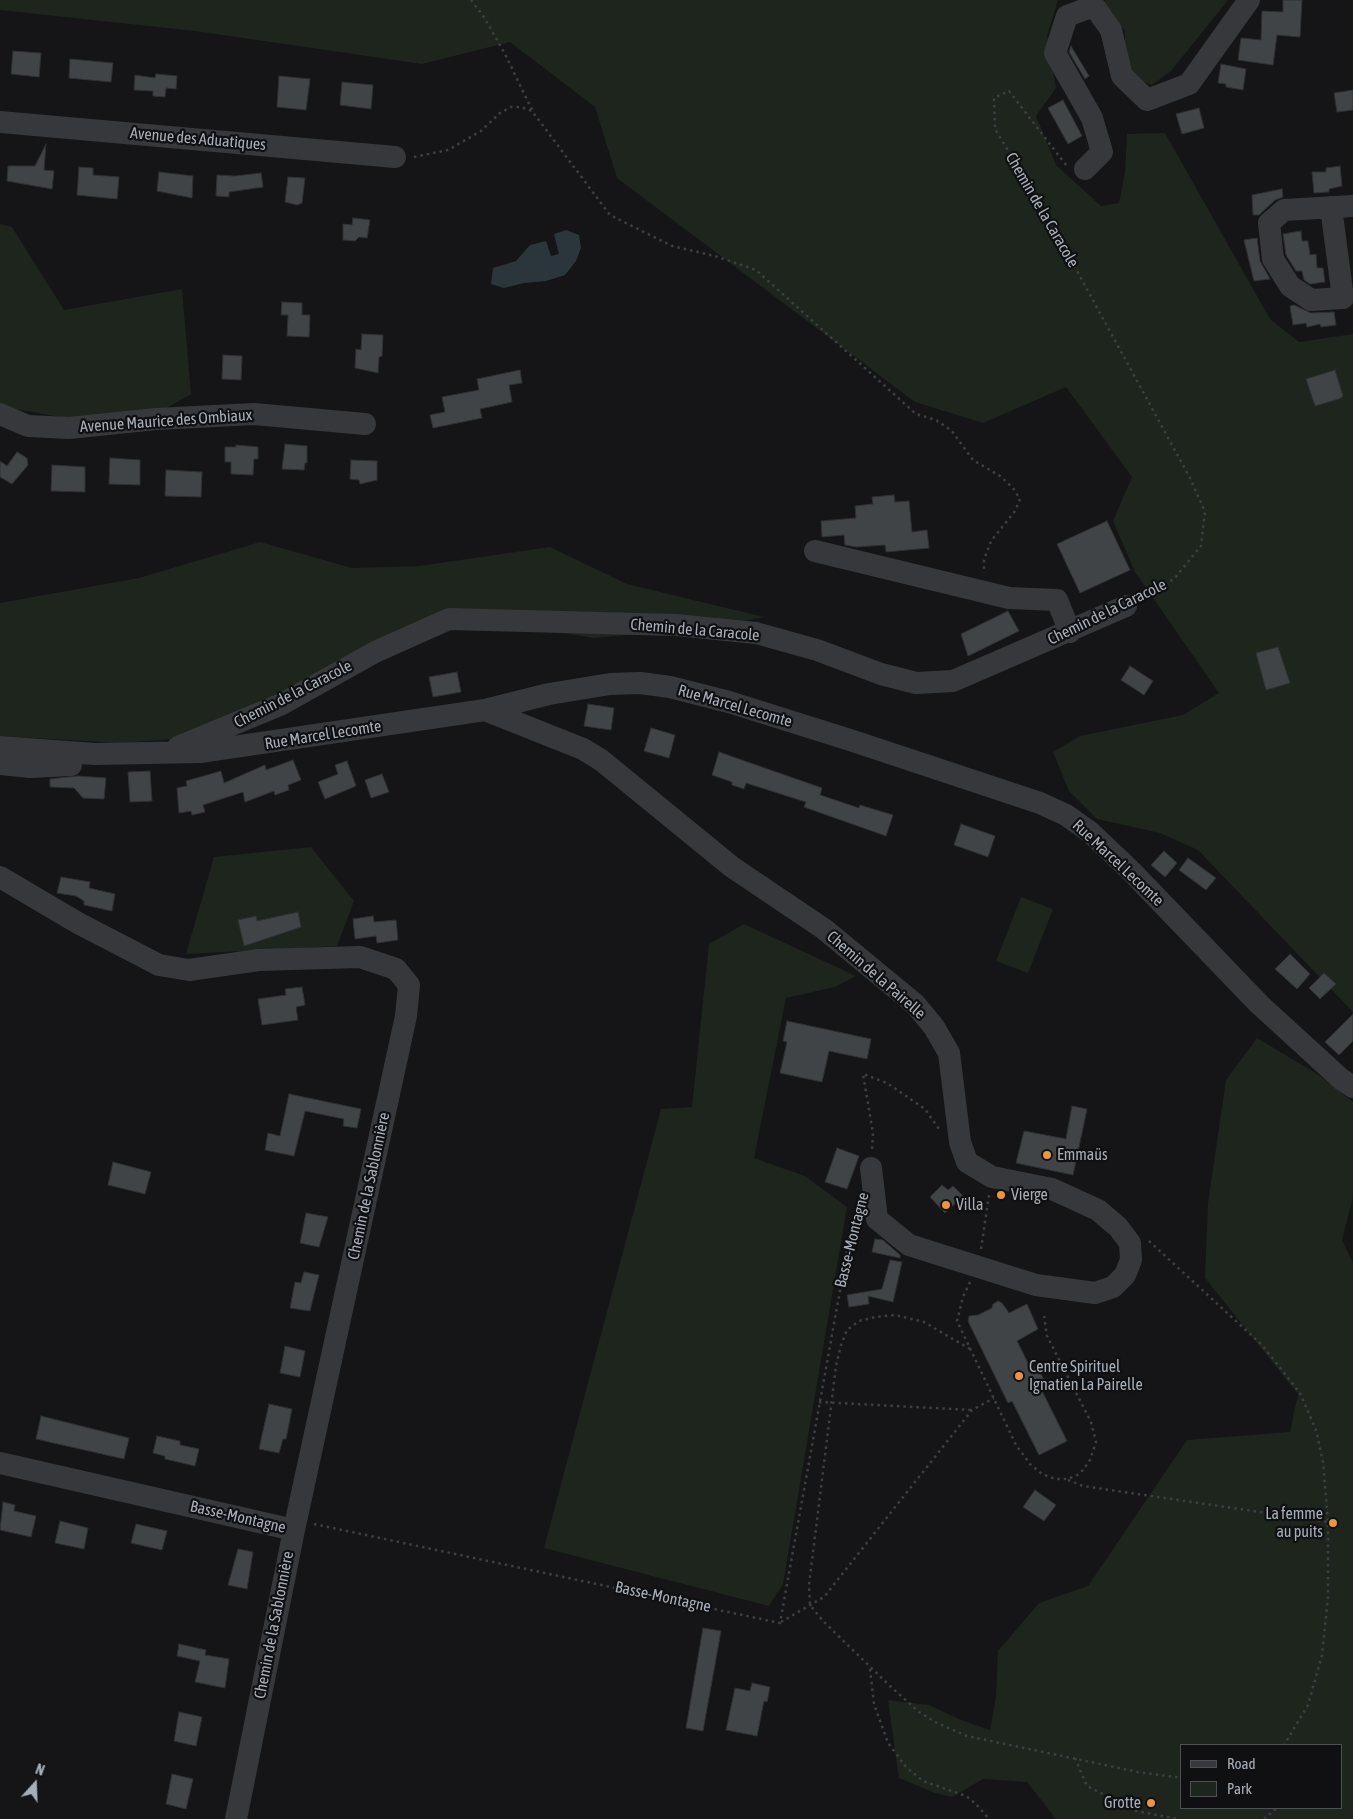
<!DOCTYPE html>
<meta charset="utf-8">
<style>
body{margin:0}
#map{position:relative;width:1353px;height:1819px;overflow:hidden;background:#151517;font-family:"Asap Condensed",sans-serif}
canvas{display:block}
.legend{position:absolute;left:1180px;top:1744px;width:162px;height:65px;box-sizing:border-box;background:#101012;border:1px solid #4c4f54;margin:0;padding:6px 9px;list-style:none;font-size:15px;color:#a7aeb7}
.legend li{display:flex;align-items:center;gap:10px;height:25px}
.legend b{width:25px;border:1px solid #4c4f54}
.north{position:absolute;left:10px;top:1759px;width:50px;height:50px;-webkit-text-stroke:4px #101012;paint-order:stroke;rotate:20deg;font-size:14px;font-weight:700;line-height:20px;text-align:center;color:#a7aeb7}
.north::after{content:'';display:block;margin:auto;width:18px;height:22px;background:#a7aeb7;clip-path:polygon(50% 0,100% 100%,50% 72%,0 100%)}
</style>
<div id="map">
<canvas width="1353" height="1819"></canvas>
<ul class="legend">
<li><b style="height:6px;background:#36383c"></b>Road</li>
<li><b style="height:14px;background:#1d251d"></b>Park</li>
</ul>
<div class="north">N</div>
</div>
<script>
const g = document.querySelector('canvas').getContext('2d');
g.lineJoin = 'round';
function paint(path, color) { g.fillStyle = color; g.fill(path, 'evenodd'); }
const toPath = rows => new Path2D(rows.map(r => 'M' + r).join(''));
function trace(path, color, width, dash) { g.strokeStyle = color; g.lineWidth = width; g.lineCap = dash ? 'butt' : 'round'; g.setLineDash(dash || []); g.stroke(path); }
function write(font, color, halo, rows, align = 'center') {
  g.font = font + ' "Asap Condensed",sans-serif'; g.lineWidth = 4.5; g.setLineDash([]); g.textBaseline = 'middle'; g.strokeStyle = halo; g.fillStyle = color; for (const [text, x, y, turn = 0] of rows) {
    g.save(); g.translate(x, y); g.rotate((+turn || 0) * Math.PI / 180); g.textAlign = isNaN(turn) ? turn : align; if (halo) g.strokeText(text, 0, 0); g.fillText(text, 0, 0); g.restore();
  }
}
const green = toPath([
 [0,0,1058,0,1047,36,1056,88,1036,116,1056,165,1101,206,1119,203,1125,173,1127,134,1165,133,1270,319,1299,342,1353,334,1353,1012,1198,850,1160,833,1097,819,1069,791,1053,752,1080,736,1183,715,1219,693,1135,572,1113,521,1132,477,1066,387,983,423,915,402,617,178,595,107,510,42,422,64,195,31,0,10],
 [1106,0,1228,0,1171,71,1152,85,1136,79,1125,64,1125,31,1103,2],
 [0,224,12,227,64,310,182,289,191,394,165,409,77,420,4,407,0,403],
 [260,542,352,568,419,566,550,547,627,584,764,617,709,627,594,638,538,629,459,625,188,738,119,743,0,736,0,603,139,578],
 [311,847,354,901,337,946,186,954,214,857],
 [1021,897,1053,909,1028,973,996,961],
 [744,924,856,976,835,987,786,998,754,1158,805,1176,847,1207,783,1584,769,1606,544,1548,661,1109,692,1107,709,944],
 [1257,1038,1319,1075,1353,1102,1353,1197,1342,1240,1353,1263,1353,1819,1056,1819,1027,1782,983,1779,952,1797,935,1793,899,1778,888,1700,929,1705,961,1720,990,1730,996,1697,998,1651,1039,1603,1088,1586,1187,1440,1290,1432,1298,1394,1205,1278,1208,1203,1226,1080],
 [1182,1745,1342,1745,1342,1808,1182,1808]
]);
const water = toPath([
 [566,230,579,235,581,248,576,261,565,275,546,281,524,283,504,288,491,284,493,268,516,261,530,245,546,241,551,256,559,254,554,234]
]);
const building = toPath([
 [1283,0,1302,0,1300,37,1277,35,1273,65,1238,60,1241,38,1261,40,1262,11,1283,12,1283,0],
 [1071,46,1089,76,1085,79,1069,52,1071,46],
 [13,51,41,53,39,77,11,74,13,51],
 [70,59,113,63,111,82,69,78,70,59],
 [1221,64,1246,69,1243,90,1226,87,1226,84,1218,83,1221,64],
 [156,74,177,76,176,89,166,88,165,97,153,96,153,91,134,90,135,75,155,78,156,74],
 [279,76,310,79,306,110,277,107,279,76],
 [342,82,373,85,371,109,340,105,342,82],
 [1353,90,1353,110,1337,112,1334,93,1353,90],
 [1063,100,1082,136,1068,144,1048,108,1063,100],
 [1199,108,1204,128,1182,134,1176,114,1199,108],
 [46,144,44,170,54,171,52,189,7,181,8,166,35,166,46,144],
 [1340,166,1342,186,1329,189,1329,192,1314,193,1312,172,1326,172,1326,168,1340,166],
 [79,167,93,168,93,175,119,177,117,199,77,195,79,167],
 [159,172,193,176,192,198,157,191,159,172],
 [261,173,263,187,229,192,229,197,216,196,217,175,235,176,261,173],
 [288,177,305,178,302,203,297,205,285,202,288,177],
 [1282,189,1283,197,1275,200,1259,215,1253,215,1252,195,1282,189],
 [353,218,370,220,367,238,359,237,355,241,343,240,343,224,352,225,353,218],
 [1301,231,1302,241,1308,241,1310,255,1316,254,1317,268,1323,268,1325,282,1310,284,1304,280,1302,271,1296,271,1286,255,1283,234,1301,231],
 [1257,238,1260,261,1270,279,1254,281,1244,240,1257,238],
 [282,302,302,303,302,315,310,315,309,337,287,336,288,315,281,315,282,302],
 [1294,305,1311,313,1334,312,1336,325,1321,327,1320,324,1307,327,1306,323,1293,325,1290,306,1294,305],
 [362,334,383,335,382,356,379,357,378,373,355,368,356,349,361,350,362,334],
 [223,355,242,356,241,380,222,379,223,355],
 [520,370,522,383,509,385,512,402,480,409,482,418,433,428,430,415,445,412,442,397,479,390,477,379,520,370],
 [1335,370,1343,396,1339,399,1315,406,1306,379,1335,370],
 [285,444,307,446,307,463,305,463,304,470,282,469,285,444],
 [236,445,258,447,258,459,254,459,253,475,231,474,231,462,225,462,225,447,236,447,236,445],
 [17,452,27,458,28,465,12,484,0,477,0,461,7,466,17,452],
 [110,458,140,460,140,485,109,484,110,458],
 [351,460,377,461,377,480,360,484,359,480,350,479,351,460],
 [52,465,85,467,85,492,51,491,52,465],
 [166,470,202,472,201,497,165,496,166,470],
 [894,495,895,502,909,501,912,532,927,530,929,548,886,552,885,545,856,547,845,545,844,535,822,537,821,521,856,518,855,506,873,504,872,497,894,495],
 [1107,521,1130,570,1080,593,1057,544,1107,521],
 [1008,611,1019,631,968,656,961,634,1008,611],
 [1278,647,1290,683,1266,690,1256,653,1278,647],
 [1130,666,1153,681,1144,695,1121,680,1130,666],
 [457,672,461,692,433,697,429,677,457,672],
 [588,704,614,708,611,730,584,726,588,704],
 [651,728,675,735,669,758,644,751,651,728],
 [719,752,822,788,820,795,859,808,860,805,893,815,886,836,804,807,806,802,746,783,744,789,732,785,732,782,712,775,719,752],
 [293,760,301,780,288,785,289,790,275,795,274,791,245,802,243,792,203,805,205,812,192,815,191,811,179,813,177,788,187,786,186,781,221,771,224,783,265,765,266,770,293,760],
 [347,761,356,786,325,799,318,782,338,774,335,765,347,761],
 [150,771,152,801,130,802,128,772,150,771],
 [382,774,389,792,371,798,365,780,382,774],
 [78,776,106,778,104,799,83,798,74,788,50,787,50,779,78,776],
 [961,824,995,836,988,857,954,845,961,824],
 [1164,851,1177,863,1165,877,1151,865,1164,851],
 [1188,858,1216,878,1206,890,1179,870,1188,858],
 [61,877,90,882,89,888,115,894,112,911,84,905,84,901,76,896,57,893,61,877],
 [298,912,301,927,244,946,238,920,256,916,257,921,298,912],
 [373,916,374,922,396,920,398,940,377,943,376,936,355,939,353,919,373,916],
 [1290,954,1310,974,1297,989,1275,969,1290,954],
 [1324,973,1336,984,1320,999,1309,988,1324,973],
 [302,987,305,1005,296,1007,298,1020,262,1025,258,999,286,995,285,989,302,987],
 [1353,1014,1353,1041,1339,1055,1325,1042,1353,1014],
 [787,1021,871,1039,867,1059,829,1051,822,1082,780,1073,787,1042,783,1041,787,1021],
 [289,1094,361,1109,357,1128,343,1126,344,1119,305,1111,294,1156,265,1150,268,1133,280,1136,289,1094],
 [1072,1106,1087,1109,1073,1175,1016,1163,1024,1131,1066,1139,1072,1106],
 [837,1148,859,1156,847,1189,825,1182,837,1148],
 [113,1162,151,1172,145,1194,108,1185,113,1162],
 [942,1185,948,1190,953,1186,963,1196,945,1213,930,1197,942,1185],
 [306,1213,328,1217,319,1247,300,1243,306,1213],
 [875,1239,883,1240,900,1255,900,1258,872,1252,875,1239],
 [890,1260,902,1262,893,1302,868,1296,869,1304,849,1307,847,1295,882,1289,890,1260],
 [304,1272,319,1275,310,1311,290,1308,295,1282,301,1283,304,1272],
 [998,1301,1002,1303,1009,1313,1027,1304,1038,1329,1017,1341,1031,1369,1037,1366,1046,1384,1040,1387,1067,1441,1039,1455,1012,1401,1008,1403,968,1321,969,1316,978,1315,992,1308,993,1304,998,1301],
 [285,1346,305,1351,300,1377,280,1373,285,1346],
 [269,1404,292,1409,286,1439,283,1439,279,1453,259,1449,269,1404],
 [41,1416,129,1438,124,1459,36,1439,41,1416],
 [157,1436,180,1441,180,1445,199,1449,195,1466,165,1459,165,1456,153,1453,157,1436],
 [1035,1490,1056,1505,1044,1521,1023,1507,1035,1490],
 [3,1502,15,1505,14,1511,36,1516,31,1537,0,1530,3,1502],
 [60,1521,88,1528,84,1549,55,1543,60,1521],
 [136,1524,167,1531,162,1550,131,1543,136,1524],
 [238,1549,253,1552,247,1589,228,1585,238,1549],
 [703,1628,721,1631,703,1731,686,1728,703,1628],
 [179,1644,206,1650,205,1655,229,1659,225,1688,195,1682,200,1661,177,1656,179,1644],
 [752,1683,770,1687,767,1702,764,1701,757,1736,726,1730,735,1688,750,1691,752,1683],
 [179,1712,202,1717,196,1746,174,1741,179,1712],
 [172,1774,193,1779,186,1809,166,1804,172,1774]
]);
const path = toPath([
 [471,0,484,17,505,54,532,110],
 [414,157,448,150,481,131,500,113,511,107,521,107,532,111,610,215,672,246,715,256,756,270,916,414,936,420,952,431,973,460,1000,476,1013,488,1020,499,1015,511,991,541,984,560,984,573],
 [1066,165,1009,91,994,98,995,129,1040,203,1190,478,1205,512,1201,546,1174,579,1142,597],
 [872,1149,873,1133,863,1074,887,1083,925,1109,939,1129],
 [1149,1241,1262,1345,1300,1393,1316,1430,1323,1462,1328,1522,1328,1597,1322,1655,1308,1705,1284,1745],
 [981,1249,989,1195],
 [970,1282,963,1297,957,1321,1016,1445,1030,1464,1042,1474,1055,1479,1067,1479,1076,1476,1083,1470,1090,1460,1096,1442,1091,1422,1047,1336,1044,1316],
 [970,1349,924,1322,895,1315,875,1317,859,1321,847,1330,841,1345,836,1366,809,1585,810,1605,823,1621,890,1686,919,1712,937,1723,967,1736,1138,1772,1182,1778],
 [819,1402,972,1410],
 [1068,1480,1083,1486,1328,1522],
 [314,1524,780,1623,850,1235,857,1212],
 [781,1622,824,1597,972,1410,994,1398],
 [870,1669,874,1704,888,1743,906,1767,923,1781,966,1796,975,1803,989,1819],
 [1075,1758,1087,1786,1136,1811,1178,1819],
 [1264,1819,1277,1808]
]);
const minor = toPath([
 [0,122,395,157],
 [1085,169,1102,152,1092,118,1055,53,1067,16,1094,6,1111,30,1122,76,1147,100,1189,84,1249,0],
 [1331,207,1343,298,1311,300,1290,286,1273,259,1269,223,1284,210,1353,206],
 [0,414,28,426,69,428,156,419,254,414,365,424],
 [815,551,1009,598,1057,600,1070,632],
 [485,710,583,749,601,760,732,867,824,929,915,1004,934,1027,949,1053,960,1142,967,1162,992,1177,1052,1189,1098,1210,1118,1227,1130,1243,1131,1260,1125,1275,1113,1287,1095,1293,1036,1285,909,1245,877,1219,871,1168],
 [0,747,95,754,200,752,485,710,549,694,610,684,640,683,670,687,729,702,850,740,1040,803,1066,815,1090,832,1131,871,1259,1004,1341,1079,1353,1087],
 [178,747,282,704,375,652,449,619,676,625,756,633,817,650,881,674,916,683,953,681,1126,606],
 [0,764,30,767,71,765],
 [0,877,78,923,159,965,189,970,259,960,360,957,396,969,409,985,406,1016,294,1530,236,1819],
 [0,1463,294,1530]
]);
const markers = [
 [1047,1155,5,"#f09434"],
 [1001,1195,5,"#f09434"],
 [946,1205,5,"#f09434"],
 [1019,1376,5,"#f09434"],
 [1333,1523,5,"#f09434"],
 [1151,1803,5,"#f09434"]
];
const streetNames = [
 ["Avenue des Aduatiques",198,139,5],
 ["Chemin de la Caracole",1042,210,60],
 ["Avenue Maurice des Ombiaux",166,421,-4],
 ["Chemin de la Caracole",1107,612,-26],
 ["Chemin de la Caracole",695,630,5],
 ["Chemin de la Caracole",293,694,-27],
 ["Rue Marcel Lecomte",735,706,16],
 ["Rue Marcel Lecomte",323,735,-9],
 ["Rue Marcel Lecomte",1118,863,43],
 ["Chemin de la Pairelle",876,975,41],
 ["Chemin de la Sablonnière",369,1186,-78],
 ["Basse-Montagne",852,1240,-76],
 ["Basse-Montagne",238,1517,13],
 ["Basse-Montagne",663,1597,12],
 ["Chemin de la Sablonnière",274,1625,-79]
];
const poiNames = [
 ["Emmaüs",1057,1155],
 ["Vierge",1011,1195],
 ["Villa",956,1205],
 ["Centre Spirituel",1029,1367],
 ["Ignatien La Pairelle",1029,1385],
 ["La femme",1323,1514,"right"],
 ["au puits",1323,1532,"right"],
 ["Grotte",1141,1803,"right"]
];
paint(green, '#1d251d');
paint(water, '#2b363b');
paint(building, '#414447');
trace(building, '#2f3033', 1);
trace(path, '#3c3f43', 2.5, [2.5, 4]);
trace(minor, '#36383c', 22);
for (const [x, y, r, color] of markers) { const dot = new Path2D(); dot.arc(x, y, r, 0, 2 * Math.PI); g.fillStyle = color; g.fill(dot); trace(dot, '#101012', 2); }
write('16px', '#a7aeb7', '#101012', streetNames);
write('16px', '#a7aeb7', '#101012', poiNames, 'left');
</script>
